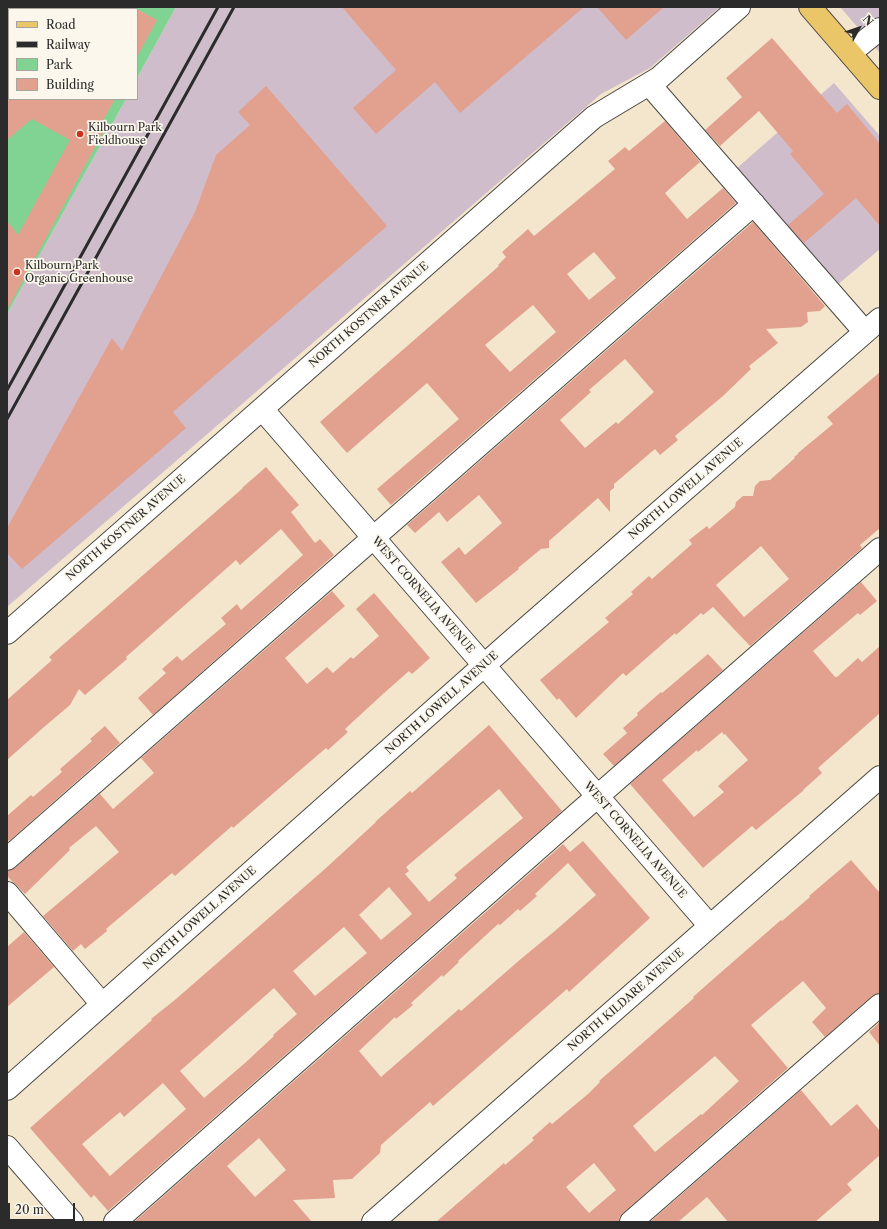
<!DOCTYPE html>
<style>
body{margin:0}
#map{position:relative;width:887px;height:1229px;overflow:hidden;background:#f4e6cc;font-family:"Libre Caslon Text",serif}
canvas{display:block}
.frame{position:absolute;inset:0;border:8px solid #2b2b2b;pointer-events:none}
.legend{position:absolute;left:8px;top:8px;width:130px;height:92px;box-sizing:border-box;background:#fbf7ec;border:1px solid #a8a59f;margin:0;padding:5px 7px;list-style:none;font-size:12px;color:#2b2b2b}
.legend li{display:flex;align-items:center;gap:8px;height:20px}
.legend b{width:20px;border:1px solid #a8a59f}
.north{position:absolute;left:839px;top:8px;width:40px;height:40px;-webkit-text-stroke:3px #fbf7ec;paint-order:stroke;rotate:50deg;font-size:11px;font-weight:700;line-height:16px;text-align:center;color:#2b2b2b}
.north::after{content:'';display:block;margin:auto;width:14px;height:18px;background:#2b2b2b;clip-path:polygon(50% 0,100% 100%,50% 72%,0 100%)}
.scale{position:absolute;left:8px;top:1203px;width:67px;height:18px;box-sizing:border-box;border:2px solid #2b2b2b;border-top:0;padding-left:5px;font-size:12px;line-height:14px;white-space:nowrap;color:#2b2b2b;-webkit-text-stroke:3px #fbf7ec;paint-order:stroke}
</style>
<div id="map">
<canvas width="887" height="1229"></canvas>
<div class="frame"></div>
<ul class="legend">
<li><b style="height:5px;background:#ebc669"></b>Road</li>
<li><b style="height:5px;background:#2b2b2b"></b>Railway</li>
<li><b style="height:11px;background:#81d393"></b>Park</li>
<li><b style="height:11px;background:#e2a08f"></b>Building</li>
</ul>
<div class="north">N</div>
<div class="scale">20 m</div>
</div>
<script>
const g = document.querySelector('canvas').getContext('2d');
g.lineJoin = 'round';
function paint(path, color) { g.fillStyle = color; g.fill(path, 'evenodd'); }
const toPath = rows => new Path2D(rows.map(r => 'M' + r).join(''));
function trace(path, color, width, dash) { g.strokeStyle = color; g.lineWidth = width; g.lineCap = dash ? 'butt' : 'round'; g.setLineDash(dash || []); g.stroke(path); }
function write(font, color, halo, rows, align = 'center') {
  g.font = font + ' "Libre Caslon Text",serif'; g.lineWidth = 3.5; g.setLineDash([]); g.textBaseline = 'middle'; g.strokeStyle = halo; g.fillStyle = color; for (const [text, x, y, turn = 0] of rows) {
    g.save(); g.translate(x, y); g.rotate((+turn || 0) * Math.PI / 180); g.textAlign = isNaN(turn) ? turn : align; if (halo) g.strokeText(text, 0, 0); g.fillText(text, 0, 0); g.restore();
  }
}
const industrial = toPath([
 [176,7,720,7,650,68,601,94,7,607,7,314,126,99,137,99,137,78],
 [840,7,880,7,880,53],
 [834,83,880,136,880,249,830,291,729,175]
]);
const green = toPath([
 [7,7,176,7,137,78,137,9,9,9,9,99,126,99,7,314]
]);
const building = toPath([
 [342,7,584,7,460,113,435,82,376,134,353,108,396,70],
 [597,7,664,7,626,40],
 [137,9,157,20,137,57],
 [772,38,837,113,847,104,880,144,880,226,856,198,804,243,788,225,824,194,790,154,793,151,759,111,720,146,705,130,742,97,726,78],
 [266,86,387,226,173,412,186,428,22,569,7,553,7,528,112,338,122,351,195,212,216,155,250,125,238,112],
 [7,99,115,99,101,124,106,127,7,310,7,221,18,235,70,140,32,119,7,140],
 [665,121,700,162,665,193,687,219,723,188,736,203,391,505,377,489,459,419,427,383,347,453,320,422,499,266,498,265,506,257,502,252,528,229,534,236,615,169,608,161,625,147,629,151],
 [594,252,616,278,589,300,567,274],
 [533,305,556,332,510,372,485,345],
 [753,222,825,306,820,311,807,312,808,322,801,327,766,329,778,343,749,366,751,369,723,396,675,436,678,440,660,455,655,449,614,484,614,488,610,491,610,512,598,498,549,541,549,548,541,549,518,568,519,569,476,603,441,562,459,547,465,555,502,523,479,495,447,522,439,512,415,533,407,525],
 [625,359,654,392,618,424,616,422,585,448,560,420,591,392,589,390],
 [880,372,880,528,860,545,862,548,750,646,713,607,703,615,701,613,676,635,675,633,626,676,623,673,576,718,559,698,557,700,540,680,609,622,605,618,633,594,631,592,649,576,652,579,692,544,689,540,707,526,709,529,735,507,736,502,743,496,753,496,755,486,760,481,770,480,795,458,794,457,798,454,798,453,833,424,827,417],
 [761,546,789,579,744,617,716,585],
 [266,467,299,505,291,512,315,543,320,539,334,555,153,715,138,698,166,673,162,669,177,656,182,661,226,624,221,618,237,604,241,610,303,555,281,529,240,565,236,560,126,657,127,659,85,695,79,689,70,705,44,727,7,760,7,700,52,660,49,657,243,488,242,488],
 [861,582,877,601,860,615,858,613,813,651,835,677,837,677,858,658,862,662,880,646,880,713,818,768,822,773,803,790,804,790,756,830,752,826,703,868,630,784],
 [722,732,724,735,725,734,748,760,718,786,724,792,694,817,662,780,697,750,698,752],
 [332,591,345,606,285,658,307,684,327,667,333,673,351,657,353,659,379,636,356,609,374,593,430,658,412,674,409,671,383,694,345,729,348,732,328,750,326,748,233,828,232,826,175,876,172,873,106,929,107,931,85,949,81,944,73,951,43,916,119,852,96,826,69,848,70,850,25,894,7,876,7,871,15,868,100,794,113,809,154,773,141,758],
 [708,654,723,670,614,766,603,754,627,733,623,728,638,715,637,713,661,692,662,693],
 [489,725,562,811,108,1211,94,1195,91,1198,30,1128,152,1020,151,1019,176,999,326,868,376,822,375,822,410,791,412,793],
 [499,789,523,818,454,875,457,878,429,902,405,874,409,871,406,867],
 [389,887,412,914,381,940,359,915],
 [344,927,367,953,315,996,293,971],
 [274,988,297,1014,273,1035,274,1036,245,1063,204,1098,180,1071],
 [163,1083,186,1109,110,1176,82,1144,120,1112,124,1117],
 [105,726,120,743,9,841,7,839,7,816,31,795,33,797,62,772,60,769,92,741,90,739],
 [583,841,650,918,569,992,567,989,433,1106,430,1102,381,1145,380,1153,352,1179,333,1180,335,1198,293,1200,312,1222,134,1222,563,844,570,852],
 [568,863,596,895,556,930,522,958,461,1011,459,1009,381,1077,359,1051,395,1017,396,1019,413,1005,411,1003,442,975,443,977,459,962,458,961,498,924,500,925,518,909,520,911,537,896,535,894],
 [259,1138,286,1170,255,1197,227,1166],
 [851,860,880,893,880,993,872,996,825,1037,812,1022,826,1008,803,981,751,1025,788,1068,623,1213,619,1218,619,1222,436,1222,504,1163,505,1165,534,1140,532,1138,550,1122,552,1124,588,1094,600,1082,599,1081,694,998,693,997,711,981,781,920,782,921,810,897,809,896],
 [715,1056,739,1081,702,1115,701,1114,655,1152,633,1126],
 [594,1163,616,1190,589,1213,566,1187],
 [24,932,54,967,7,1007,7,947],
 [880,1022,880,1046,869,1032],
 [801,1090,831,1126,857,1104,880,1131,880,1155,847,1184,852,1190,837,1203,815,1222,728,1222,707,1197,678,1222,650,1222]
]);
const path = toPath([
 [10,9,12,7]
]);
const minor = toPath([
 [850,53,880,29],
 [649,84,865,332],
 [262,409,710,926],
 [7,633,594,117,659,78,739,7],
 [7,859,754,204],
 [7,893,102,1004],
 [7,1089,507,645,880,319],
 [7,1147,72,1222],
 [115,1222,575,816,880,549],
 [373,1222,880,777],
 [631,1222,880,1005]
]);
const major = toPath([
 [810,7,880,88]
]);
const rail = toPath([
 [7,390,218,7],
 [7,419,234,7]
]);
const markers = [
 [80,134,4,"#c8321e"],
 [17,272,4,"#c8321e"]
];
const poiNames = [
 ["Kilbourn Park",88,128],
 ["Fieldhouse",88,141],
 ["Kilbourn Park",25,266],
 ["Organic Greenhouse",25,279]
];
const streetNames = [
 ["NORTH KOSTNER AVENUE",369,315,-41],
 ["NORTH LOWELL AVENUE",686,489,-41],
 ["NORTH KOSTNER AVENUE",126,528,-41],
 ["WEST CORNELIA AVENUE",423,595,49],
 ["NORTH LOWELL AVENUE",442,703,-42],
 ["WEST CORNELIA AVENUE",635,840,49],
 ["NORTH LOWELL AVENUE",200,918,-42],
 ["NORTH KILDARE AVENUE",626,1000,-41]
];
paint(industrial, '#d0bdcc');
paint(green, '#81d393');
paint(building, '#e2a08f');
trace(minor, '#494743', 24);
trace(major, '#494743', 24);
trace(path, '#494743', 2.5, [1, 3]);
trace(minor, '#fff', 22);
trace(major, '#ebc669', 22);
trace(rail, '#2b2b2b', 3);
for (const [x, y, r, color] of markers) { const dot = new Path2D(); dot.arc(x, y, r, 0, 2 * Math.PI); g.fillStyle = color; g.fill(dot); trace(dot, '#fbf7ec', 1.5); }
write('11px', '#2b2b2b', '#fbf7ec', poiNames, 'left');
write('11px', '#2b2b2b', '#fbf7ec', streetNames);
</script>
